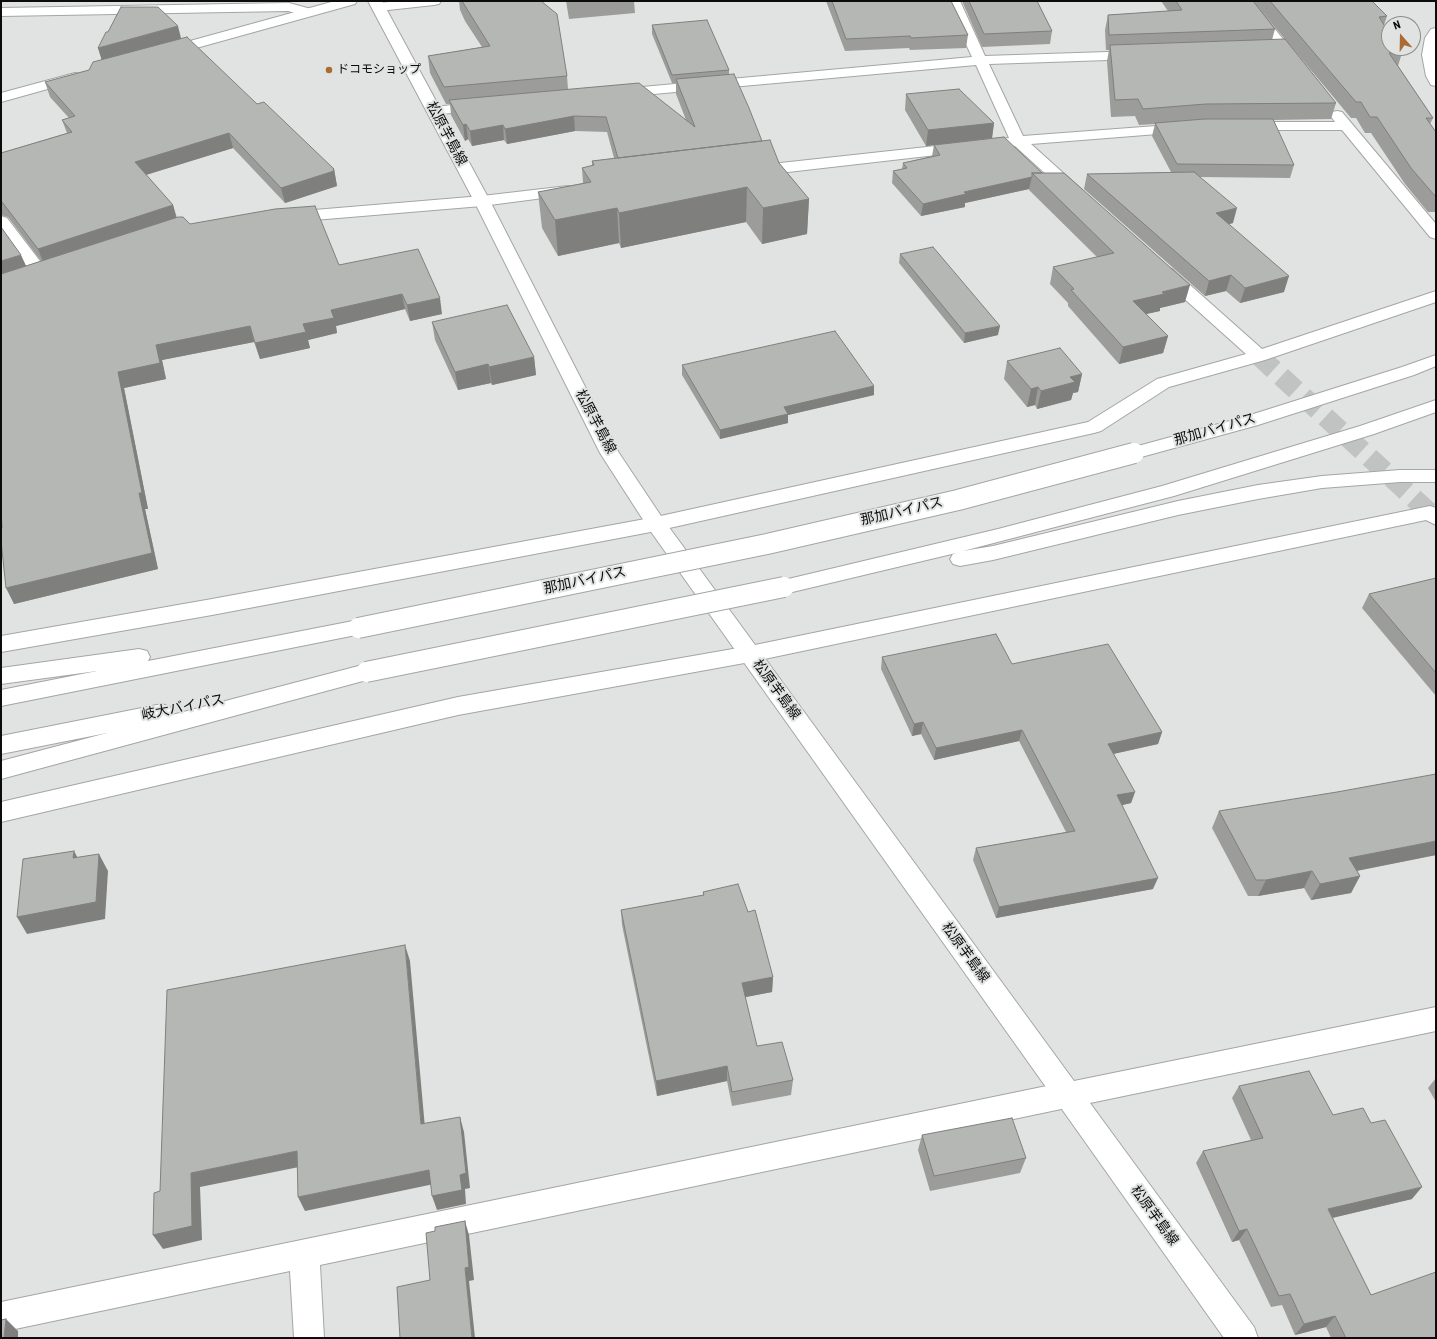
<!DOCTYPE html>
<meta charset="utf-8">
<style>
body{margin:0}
#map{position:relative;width:1437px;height:1339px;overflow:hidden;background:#e0e3e1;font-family:"Roboto Condensed",sans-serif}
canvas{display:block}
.frame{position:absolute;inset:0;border:2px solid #0b0c0b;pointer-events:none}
.north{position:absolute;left:1381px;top:16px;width:40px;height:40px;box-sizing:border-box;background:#e0e3e1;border:1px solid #8b8d8b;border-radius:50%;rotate:340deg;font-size:11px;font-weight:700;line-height:16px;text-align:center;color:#0b0c0b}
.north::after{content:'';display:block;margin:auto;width:14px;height:18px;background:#ab6b34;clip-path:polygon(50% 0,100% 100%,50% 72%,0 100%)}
</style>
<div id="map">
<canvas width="1437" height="1339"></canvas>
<div class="frame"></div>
<div class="north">N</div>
</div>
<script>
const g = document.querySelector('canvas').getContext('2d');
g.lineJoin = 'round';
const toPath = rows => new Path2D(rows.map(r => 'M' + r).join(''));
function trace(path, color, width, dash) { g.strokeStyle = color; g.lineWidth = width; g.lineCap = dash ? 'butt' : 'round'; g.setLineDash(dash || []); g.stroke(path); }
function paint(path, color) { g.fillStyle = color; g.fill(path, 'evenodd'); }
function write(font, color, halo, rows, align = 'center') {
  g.font = font + ' "Roboto Condensed","Noto Sans JP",sans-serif'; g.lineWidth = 4; g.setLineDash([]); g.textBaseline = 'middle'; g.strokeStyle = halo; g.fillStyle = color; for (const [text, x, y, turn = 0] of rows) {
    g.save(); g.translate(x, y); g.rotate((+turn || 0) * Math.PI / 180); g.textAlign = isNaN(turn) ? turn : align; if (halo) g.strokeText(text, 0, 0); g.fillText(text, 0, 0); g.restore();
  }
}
const streetTunnel = toPath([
 [1259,356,1430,513]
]);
const street = toPath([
 [398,1,441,1,439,4,434,5,379,11,374,10,372,7,374,4,379,3,398,1],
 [946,1,960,1,985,56,1138,51,1143,52,1145,55,1143,58,1138,59,989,64,1023,136,1183,124,1188,125,1190,128,1188,131,1183,132,1031,144,1082,190,1084,193,1082,196,1076,198,1070,196,1015,146,753,176,748,174,745,171,748,168,753,166,1009,138,976,65,620,97,615,96,613,93,615,90,620,89,972,57,946,1],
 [1238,1,1252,1,1300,60,1302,63,1300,66,1295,67,1290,66,1238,1],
 [289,3,311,9,313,12,311,15,306,16,288,11,1,16,1,8,289,3],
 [1436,28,1436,86,1431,85,1426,76,1422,55,1425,38,1431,29,1436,28],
 [480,102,485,103,487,106,485,109,434,115,429,114,427,111,429,108,434,107,480,102],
 [1337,111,1342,112,1436,224,1436,239,1430,237,1342,130,1247,130,1242,129,1240,126,1242,123,1247,122,1335,122,1330,115,1332,112,1337,111],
 [568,186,574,188,576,191,574,194,482,206,290,222,284,220,282,217,284,214,290,212,482,196,568,186],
 [1,216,7,218,46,269,48,273,46,277,40,278,34,277,1,232,1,216],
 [1166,268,1172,269,1262,349,1436,291,1436,302,1265,360,1169,387,1101,431,1094,433,656,531,212,615,1,652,1,636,212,599,656,517,1088,422,1157,379,1246,354,1160,277,1158,273,1160,269,1166,268],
 [1430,506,1436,508,1436,525,1426,520,750,662,458,715,1,822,1,802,458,697,750,646,1430,506],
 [1066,1082,1076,1086,1080,1095,1076,1104,1066,1108,320,1265,324,1338,294,1338,290,1271,1,1332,1,1302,1066,1082]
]);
const secondary = toPath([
 [335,1,357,1,355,4,171,55,166,56,161,55,159,52,161,49,335,1],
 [368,1,382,1,490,201,619,453,663,519,1074,1081,1436,1007,1436,1031,1090,1103,1254,1327,1258,1338,1224,1338,1059,1105,1056,1104,1053,1097,649,529,600,453,474,201,368,1],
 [75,73,80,74,82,77,80,80,1,102,1,93,75,73]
]);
const highway = toPath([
 [1436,355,1436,366,1414,375,1258,425,1134,459,1127,457,1124,453,1127,449,1244,417,1402,367,1436,355],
 [1436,400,1436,412,1374,434,1174,496,963,551,993,546,1178,501,1258,485,1322,476,1400,470,1436,470,1436,482,1400,482,1322,488,1258,499,1178,515,993,560,960,566,953,564,950,559,953,554,956,553,784,594,777,592,774,587,777,582,784,580,998,529,1162,486,1360,426,1436,400],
 [358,620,366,623,369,628,366,633,1,706,1,690,97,671,1,684,1,668,139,649,147,651,150,657,148,661,358,620],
 [366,664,374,666,377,672,374,678,1,779,1,761,107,733,1,754,1,736,162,704,170,707,173,713,172,715,366,664]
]);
const highwayBridge = toPath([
 [358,628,767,544,958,500,1134,453],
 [366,672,784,587]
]);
const wall = toPath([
 [459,1,541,1,567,76,568,89,686,120,676,94,676,83,672,83,652,34,652,25,729,70,729,74,762,141,779,163,809,199,807,234,762,244,746,222,621,248,619,243,558,256,542,228,538,192,583,183,582,168,592,166,592,161,614,158,607,132,575,131,507,144,504,140,472,146,468,139,465,141,451,115,450,104,446,104,430,73,428,56,482,47,465,21,460,10],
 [566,1,634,1,635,13,569,19],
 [826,1,951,1,968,35,966,48,910,50,909,48,845,51],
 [962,1,1037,1,1052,31,1050,44,982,47],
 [1161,1,1253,1,1275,29,1272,40,1336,103,1331,119,1273,120,1294,165,1290,178,1200,177,1233,223,1229,224,1284,292,1240,303,1226,291,1205,296,1084,189,1087,174,1171,172,1152,136,1155,124,1139,125,1135,116,1111,117,1107,61,1109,50,1106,50,1105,30,1108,15,1168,11],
 [1253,1,1372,1,1387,16,1384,25,1402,53,1398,66,1433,118,1430,124,1436,132,1436,212,1428,212,1405,184,1371,133,1365,133,1356,118,1351,118],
 [181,38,257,104,334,169,337,186,285,203,233,148,146,175,173,205,177,218,190,224,339,265,442,314,410,321,405,309,336,326,337,333,308,340,310,348,260,359,254,342,162,360,166,379,124,388,148,509,145,509,158,569,14,604,2,528,26,266,41,261,8,217,1,215,1,153,67,133,62,120,69,118,50,97,45,82,89,70,102,60,98,48],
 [906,94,994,123,992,138,1042,173,1185,302,1160,308,1160,311,1145,314,1168,336,1163,353,1119,364,1068,306,1068,303,1050,284,1053,267,1097,257,1029,190,1029,189,965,203,965,207,921,216,892,183,893,171,902,169,903,163,932,156,934,145,949,143,926,146,905,110],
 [900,254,998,335,964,343,899,263],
 [432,322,534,357,536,375,492,385,491,383,458,390,435,340],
 [1007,361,1082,374,1078,392,1073,393,1071,400,1037,409,1035,405,1027,407,1004,379],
 [682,365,874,386,874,395,788,415,788,423,720,439,682,375],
 [1436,578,1436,696,1362,608,1369,594],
 [882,657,1012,664,1162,732,1158,744,1113,754,1135,792,1131,803,1122,805,1153,889,996,918,973,860,976,848,1066,832,1019,741,934,760,921,734,912,736,881,669],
 [1219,811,1436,855,1357,871,1360,876,1351,893,1311,900,1304,888,1258,896,1248,896,1212,828],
 [703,892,773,977,772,992,745,997,757,1046,793,1080,791,1095,732,1106,727,1081,657,1096,622,925,621,910,703,895],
 [1436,1078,1436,1102,1428,1088],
 [1239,1086,1333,1115,1412,1199,1332,1218,1371,1295,1436,1338,1331,1338,1326,1327,1295,1335,1282,1305,1271,1307,1239,1240,1232,1242,1196,1163,1203,1151,1251,1140,1232,1098],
 [922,1135,1026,1158,1020,1173,930,1191,918,1150]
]);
const shadedWall = toPath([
 [178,26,182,42,103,64,98,48],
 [574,116,575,131,507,144,505,129],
 [994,123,992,138,926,146,928,130],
 [466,124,468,139,465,141,463,125],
 [503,125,504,140,472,146,470,131],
 [229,133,233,148,139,177,135,162],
 [334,169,337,186,285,203,281,188],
 [1032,177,1029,189,965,203,965,207,921,216,923,204,964,192],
 [747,187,746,222,621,248,619,213],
 [809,199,807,234,762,244,763,208],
 [173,205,177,220,44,264,38,249],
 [617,208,619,243,558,256,555,220],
 [1237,208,1233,223,1211,229,1216,213],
 [21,255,28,270,1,279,1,261],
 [1231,275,1226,291,1205,296,1209,281],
 [1289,276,1284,292,1240,303,1245,288],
 [1190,285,1185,302,1160,308,1160,311,1129,318,1133,301,1162,292],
 [402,294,405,309,336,326,337,333,308,340,310,348,260,359,255,343,303,324,331,310],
 [440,298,442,314,410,321,407,305],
 [250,326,254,342,162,360,166,379,124,388,148,509,145,509,158,569,14,604,6,588,139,493,118,372,156,345],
 [1000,326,998,335,964,343,965,333],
 [1168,336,1163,353,1119,364,1123,347],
 [534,357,536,375,492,385,489,367],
 [488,364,491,383,458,390,455,372],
 [1082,374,1078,392,1073,393,1071,400,1037,409,1041,391,1070,377],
 [874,386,874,395,788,415,788,423,720,439,720,430,784,407],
 [1038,387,1035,405,1027,407,1031,389],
 [923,722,921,734,912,736,914,724],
 [1022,730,1019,741,934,760,936,748],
 [1162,732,1158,744,1104,756,1108,744],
 [1135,792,1131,803,1114,807,1117,795],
 [1436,841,1436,855,1340,874,1349,858],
 [74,851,83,868,73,858],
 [99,854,108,871,105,919,27,934,17,917],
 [1312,871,1304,888,1258,896,1266,880],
 [1360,876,1351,893,1311,900,1320,884],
 [1158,878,1153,889,996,918,999,907],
 [405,945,410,961,426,1139,421,1124],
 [773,977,772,992,741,998,742,983],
 [727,1066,727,1081,657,1096,656,1081],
 [460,1117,464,1132,470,1188,465,1189,466,1204,437,1210,432,1196,460,1175],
 [297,1151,304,1166,200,1187,202,1240,163,1249,153,1235,191,1173],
 [429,1170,434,1184,305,1211,298,1197],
 [1422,1187,1412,1199,1319,1221,1328,1209],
 [465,1221,469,1235,474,1280,469,1281,475,1338,472,1338,465,1268],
 [1247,1229,1239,1240,1232,1242,1239,1231],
 [1335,1316,1326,1327,1295,1335,1304,1324],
 [6,1319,18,1331,18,1338,4,1338]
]);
const building = toPath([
 [462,1,541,1,557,14,567,76,444,87,428,56,490,46,462,1],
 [832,1,951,1,968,35,911,38,910,36,846,39,832,1],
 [969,1,1037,1,1052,31,984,34,969,1],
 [1176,1,1253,1,1275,29,1109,35,1108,15,1182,10,1176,1],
 [1270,1,1372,1,1387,16,1379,17,1389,33,1389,48,1399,48,1402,53,1389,53,1433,118,1426,118,1436,132,1436,196,1435,196,1411,168,1377,117,1370,117,1361,102,1356,102,1270,1],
 [121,7,158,7,178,26,98,48,106,32,108,32,121,7],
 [707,20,729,70,672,75,652,25,707,20],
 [187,37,257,104,264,102,334,169,333,169,334,171,281,188,229,133,135,162,173,205,38,249,2,202,1,202,1,153,72,132,62,120,75,116,45,82,89,70,93,62,187,37],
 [1285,39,1336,103,1206,104,1143,109,1138,99,1115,100,1110,45,1285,39],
 [734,74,749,108,762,141,618,158,606,117,574,116,505,129,503,125,470,131,466,124,463,125,449,100,639,83,695,127,676,79,734,74],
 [959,89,994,123,928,130,906,94,959,89],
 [1205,119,1273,119,1294,165,1177,164,1155,123,1205,119],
 [1004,137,1042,173,1032,173,1032,177,964,192,966,194,923,204,893,171,907,168,903,163,940,155,934,145,1004,137],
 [770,140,779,163,809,199,763,208,747,187,619,213,617,208,555,220,538,192,591,182,582,168,594,165,592,161,770,140],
 [1194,172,1237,208,1216,213,1289,276,1245,288,1231,275,1209,281,1087,174,1194,172],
 [1032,173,1064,173,1190,285,1162,292,1164,294,1133,301,1168,336,1123,347,1071,290,1074,289,1053,267,1114,253,1032,173],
 [315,206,339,265,418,249,440,298,407,305,402,294,331,310,334,318,303,324,306,332,255,343,250,326,156,345,160,363,118,372,142,493,139,493,152,553,6,588,1,541,1,528,2,528,1,511,1,274,178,217,183,217,190,224,275,209,315,206],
 [1,227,21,255,1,261,1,227],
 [933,247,1000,326,965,333,900,254,933,247],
 [507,305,534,357,489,367,488,364,455,372,432,322,507,305],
 [835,331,874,386,784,407,788,414,720,430,682,365,835,331],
 [1060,348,1082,374,1070,377,1075,382,1041,391,1038,387,1031,389,1007,361,1060,348],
 [1436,578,1436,673,1369,594,1436,578],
 [996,634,1012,664,1108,644,1162,732,1108,744,1135,792,1117,795,1158,878,999,907,976,848,1075,831,1022,730,936,748,923,722,914,724,882,657,996,634],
 [1436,774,1436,841,1349,858,1360,876,1320,884,1312,871,1266,880,1256,880,1219,811,1337,792,1436,774],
 [74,851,73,858,99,854,96,902,17,917,23,859,74,851],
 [738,884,748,912,755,910,773,977,742,983,757,1046,782,1042,793,1080,732,1092,727,1066,656,1081,621,910,704,895,703,892,738,884],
 [405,945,421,1124,460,1117,466,1173,460,1175,462,1190,432,1196,429,1170,298,1197,297,1151,191,1173,192,1226,153,1235,154,1193,160,1191,167,990,405,945],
 [1309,1071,1333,1115,1363,1108,1371,1123,1385,1120,1422,1187,1328,1209,1371,1295,1436,1272,1436,1338,1346,1338,1335,1316,1304,1324,1290,1294,1279,1296,1247,1229,1239,1231,1203,1151,1263,1138,1239,1086,1309,1071],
 [1012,1118,1026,1158,934,1176,922,1135,1012,1118],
 [465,1221,469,1267,465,1268,472,1338,400,1338,397,1287,430,1280,426,1233,435,1231,435,1227,465,1221],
 [6,1319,4,1338,1,1338,1,1320,6,1319]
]);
const markers = [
 [329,70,4,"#ab6b34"]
];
const farPoinames = [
 ["ドコモショップ",337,70]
];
const streetNames = [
 ["松原芋島線",446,134,62],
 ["松原芋島線",595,422,62],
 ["那加バイパス",1215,430,-16],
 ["那加バイパス",902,512,-13],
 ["那加バイパス",585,581,-12],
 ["松原芋島線",776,690,54],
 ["岐大バイパス",183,708,-11],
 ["松原芋島線",965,953,54],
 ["松原芋島線",1154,1216,54]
];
trace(streetTunnel, '#c0c3c1', 20, [20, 10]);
trace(street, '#a3a6a4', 2);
trace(secondary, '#a3a6a4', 2);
trace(highway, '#a3a6a4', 2);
paint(street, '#fff');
paint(secondary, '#fff');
paint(highway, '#fff');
trace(highwayBridge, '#a3a6a4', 22, []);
trace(highwayBridge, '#fff', 20);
paint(wall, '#9c9d9b');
paint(shadedWall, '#7f807e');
paint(building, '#b5b7b4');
trace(building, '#7f807e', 1);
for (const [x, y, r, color] of markers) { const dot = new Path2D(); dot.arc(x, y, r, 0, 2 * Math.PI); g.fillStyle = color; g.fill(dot); trace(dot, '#e0e3e1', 1.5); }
write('12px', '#0b0c0b', '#e0e3e1', farPoinames, 'left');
write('14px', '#0b0c0b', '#e0e3e1', streetNames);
</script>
